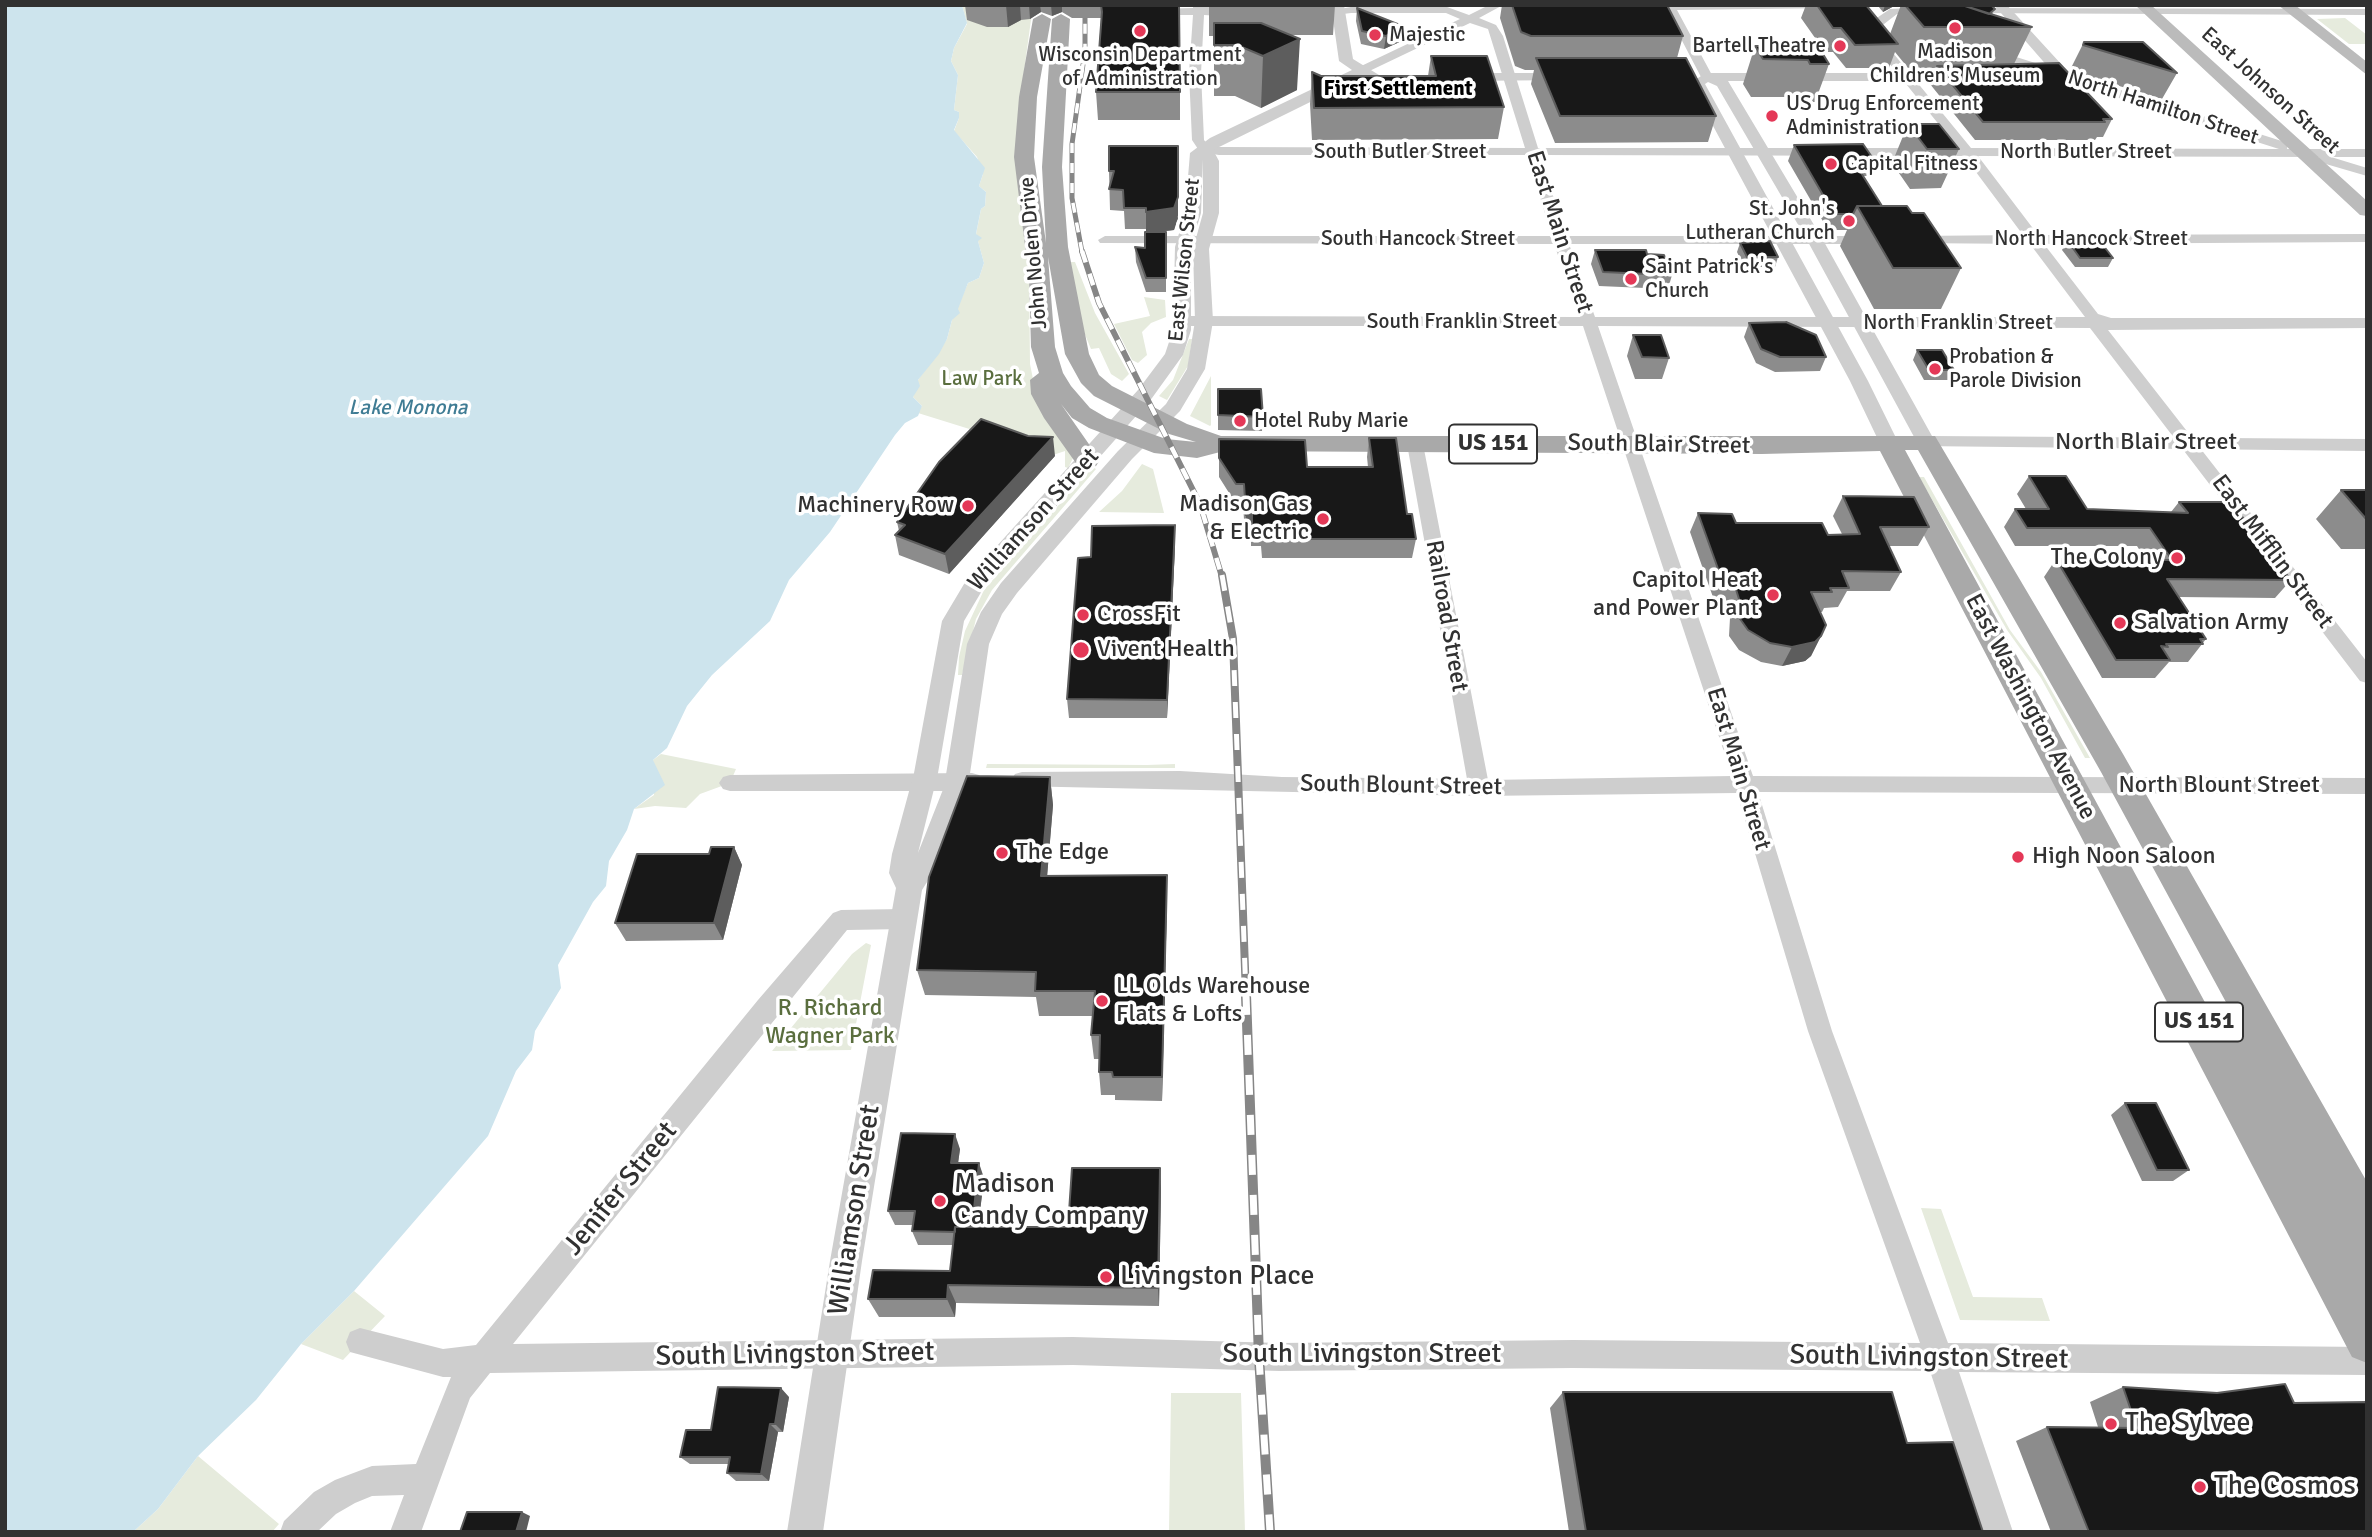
<!DOCTYPE html>
<style>
body{margin:0}
#map{position:relative;width:2372px;height:1537px;overflow:hidden;background:#fff;font-family:Signika,sans-serif}
canvas{display:block}
.frame{position:absolute;inset:0;border:7px solid #313131;pointer-events:none}
</style>
<div id="map">
<canvas width="2372" height="1537"></canvas>
<div class="frame"></div>
</div>
<script>
const g = document.querySelector('canvas').getContext('2d');
g.lineJoin = 'round';
function paint(path, color) { g.fillStyle = color; g.fill(path, 'evenodd'); }
const toPath = rows => new Path2D(rows.map(r => 'M' + r).join(''));
function trace(path, color, width, dash) { g.strokeStyle = color; g.lineWidth = width; g.lineCap = dash ? 'butt' : 'round'; g.setLineDash(dash || []); g.stroke(path); }
function write(font, color, halo, rows, align = 'center') {
  g.font = font + ' Signika,sans-serif'; g.lineWidth = 7; g.setLineDash([]); g.textBaseline = 'middle'; g.strokeStyle = halo; g.fillStyle = color; for (const [text, x, y, turn = 0] of rows) {
    g.save(); g.translate(x, y); g.rotate((+turn || 0) * Math.PI / 180); g.textAlign = isNaN(turn) ? turn : align; if (halo) g.strokeText(text, 0, 0); g.fillText(text, 0, 0); g.restore();
  }
}
const green = toPath([
 [962,5,1033,5,1020,101,1029,269,1030,364,1035,389,1074,456,1068,468,1065,467,1065,451,1053,455,918,413,922,406,913,397,918,380,947,339,952,320,968,283,979,278,984,263,976,234,981,209,985,206,986,192,979,186,983,174,977,157,954,131,959,118,959,112,954,110,958,75,951,61,954,48,967,24],
 [2345,18,2367,35,2367,44,2349,44,2317,19],
 [1070,262,1075,262,1095,313,1129,374,1122,381,1111,374,1099,348,1091,349,1081,325],
 [1144,297,1165,300,1166,317,1151,323,1142,332,1147,355,1138,363,1132,360,1114,324,1150,316],
 [1189,339,1192,339,1188,366,1167,400,1159,396,1173,380],
 [1211,376,1211,425,1210,426,1190,416],
 [1142,464,1153,469,1164,513,1099,512,1122,491],
 [1092,467,1096,469,992,590,976,619,962,675,958,675,959,657,965,631,984,590],
 [1919,477,1924,477,2010,630,2041,672,2090,758,2085,758,2041,678,2007,630],
 [661,754,736,769,730,783,700,794,686,808,655,806,634,809,654,795,653,760],
 [987,764,1147,765,1175,764,1175,768,986,768],
 [866,943,871,945,851,1050,772,1051,852,954],
 [1921,1208,1941,1209,1973,1297,2042,1298,2050,1321,1960,1320],
 [354,1291,385,1316,343,1360,301,1344],
 [1171,1393,1241,1393,1245,1532,1169,1532],
 [198,1456,279,1524,272,1532,133,1532,158,1509]
]);
const water = toPath([
 [5,5,962,5,967,23,954,48,951,61,958,75,954,110,959,112,959,118,954,130,985,168,979,186,986,192,985,206,981,209,976,234,982,238,978,241,984,263,979,278,968,283,958,309,960,313,952,320,947,339,939,354,918,380,920,386,913,397,922,406,918,416,905,423,895,435,830,532,789,580,770,621,712,675,687,706,667,748,653,760,665,785,634,809,627,830,609,861,606,886,593,902,558,965,561,988,535,1031,532,1050,516,1071,488,1136,354,1291,301,1344,256,1400,198,1456,158,1509,133,1532,5,1532]
]);
const minor = toPath([
 [1193,5,1223,8,1243,14,1237,17,1204,15,1201,73,1204,140,1209,146,1219,147,1525,148,1488,29,1470,23,1361,75,1355,71,1357,68,1460,19,1446,13,1351,13,1319,17,1313,14,1351,7,1447,7,1469,15,1489,5,1503,5,1479,18,1496,25,1503,36,1538,148,1958,148,1863,31,1865,26,1890,9,1928,7,1932,8,1932,12,1897,14,1875,31,1971,148,2279,149,1987,56,1987,50,1991,49,2288,143,2287,149,2367,149,2367,157,2331,157,2367,168,2367,176,2319,162,2319,157,1978,156,2038,235,2367,234,2367,242,2044,244,2098,314,2111,318,2367,318,2367,328,2108,330,2367,662,2367,683,2360,681,2090,328,1598,326,1753,776,2367,778,2367,794,1758,792,1832,1031,1948,1343,2367,1347,2367,1375,1959,1372,2013,1532,1983,1532,1930,1371,1573,1368,1279,1371,1073,1365,490,1373,470,1398,421,1532,390,1532,404,1495,372,1496,355,1503,336,1514,317,1532,280,1532,284,1521,314,1492,335,1480,372,1466,416,1464,451,1377,443,1377,350,1352,346,1342,350,1332,360,1328,443,1349,476,1345,758,1000,833,913,841,910,904,909,912,912,915,919,912,926,904,929,847,930,513,1344,1073,1337,1279,1343,1573,1340,1920,1343,1808,1031,1737,793,1479,796,1015,786,1011,780,1015,774,1022,772,1180,771,1282,777,1467,779,1407,444,1415,439,1423,444,1488,780,1732,776,1583,326,1182,326,1174,321,1182,316,1580,317,1554,244,1100,243,1098,240,1105,236,1552,236,1527,155,1219,155,1200,152,1192,140,1189,73,1193,15,1151,15,1145,12,1151,9,1193,8,1193,5],
 [1540,155,1964,156,2023,235,1914,236,1907,240,1909,243,2030,244,2085,317,1595,317,1569,244,1871,244,1878,240,1871,236,1566,236,1540,155],
 [1638,5,1838,5,1833,8,1677,10,1713,77,1707,81,1701,77,1666,10,1642,10,1638,5],
 [1967,8,2367,9,2367,15,1963,13,1961,11,1967,8],
 [972,773,979,775,983,781,979,787,949,791,730,791,723,789,719,783,723,777,730,775,972,773]
]);
const tertiary = toPath([
 [1331,5,1344,5,1353,59,1379,75,1372,79,1363,76,1213,150,1219,161,1219,213,1209,249,1213,321,1205,369,1180,411,1132,459,1017,593,1002,614,989,644,968,787,944,855,922,890,862,1261,823,1532,787,1532,830,1261,896,888,889,873,892,854,914,773,942,621,967,579,1138,390,1165,354,1173,330,1175,247,1185,213,1190,153,1210,138,1352,70,1339,61,1331,5],
 [1203,159,1203,213,1193,249,1195,321,1187,369,1166,404,1118,451,1001,583,981,612,967,644,944,787,918,853,938,773,964,621,983,589,1152,398,1183,355,1191,330,1191,247,1201,213,1203,159],
 [1994,5,2007,5,2062,65,2064,68,2055,78,2030,80,2030,74,2049,68,1994,5],
 [1565,73,1570,74,1570,80,1461,81,1454,77,1461,73,1565,73],
 [1706,73,1963,73,1970,77,1963,81,1728,81,1823,240,1932,436,2367,439,2367,451,1919,446,1807,240,1717,86,1708,82,1705,84,1868,381,1899,444,1896,448,1882,448,1850,381,1690,83,1706,73]
]);
const secondary = toPath([
 [2135,5,2151,5,2367,201,2367,216,2360,215,2135,5],
 [2278,5,2295,5,2367,62,2367,75,2278,5]
]);
const primary = toPath([
 [1042,14,1051,19,1037,97,1034,157,1046,243,1042,167,1052,19,1061,14,1070,19,1062,167,1068,247,1089,354,1099,375,1112,386,1187,424,1221,436,1935,436,2123,754,2367,1182,2367,1363,2352,1357,1880,451,1762,454,1224,451,1197,458,1154,453,1089,428,1072,418,1061,404,1100,460,1096,466,1087,468,1078,466,1044,418,1031,394,1030,380,1039,373,1031,347,1029,278,1014,157,1019,97,1033,19,1042,14],
 [1048,257,1065,354,1081,383,1094,396,1169,434,1196,442,1166,439,1107,418,1090,408,1071,386,1063,373,1055,347,1048,257],
 [1905,450,1918,450,2101,772,2240,1028,2233,1025,2220,1030,1905,450]
]);
const railFar3 = toPath([
 [1082,252,1072,198,1072,144,1085,50,1085,18]
]);
const railFar2 = toPath([
 [1082,251,1099,303,1200,504,1222,577]
]);
const railFar1 = toPath([
 [1222,575,1233,639,1246,996]
]);
const rail = toPath([
 [1246,995,1259,1357,1270,1532]
]);
const wall = toPath([
 [965,5,1180,5,1180,120,1098,120,1096,92,1101,18,1072,18,1062,12,1052,16,1041,12,1030,19,1021,20,1008,27,987,27,967,20],
 [1209,5,1335,5,1333,35,1290,35,1297,90,1261,108,1235,96,1214,96,1214,36,1209,36],
 [1430,5,1470,5,1470,6],
 [1502,5,1667,5,1683,36,1677,58,1716,116,1708,142,1555,143,1531,84,1534,70,1525,70,1515,66,1500,18],
 [1806,5,1866,5,1890,34,1901,5,1991,5,1993,15,2032,27,2014,64,2112,119,2103,137,2097,137,2095,140,1975,140,1930,84,1937,68,1908,68,1895,52,1889,68,1846,68,1833,52,1825,52,1801,18],
 [1871,5,1896,5,1883,12,1878,6],
 [1357,8,1404,40,1384,49,1361,44,1356,21],
 [2084,42,2177,73,2162,99,2070,71,2071,68],
 [1755,46,1829,64,1815,102,1797,102,1794,97,1751,97,1743,84],
 [1431,56,1504,107,1498,139,1312,140,1310,104,1312,72,1321,76,1428,76],
 [1908,124,1959,149,1941,188,1910,189,1892,163],
 [1794,145,1874,160,1867,176,1863,176,1882,206,1912,213,1961,268,1941,309,1874,309,1840,246,1847,230,1828,230,1788,161],
 [1178,146,1178,218,1174,230,1159,232,1166,232,1166,292,1146,292,1136,262,1135,247,1145,248,1146,229,1125,229,1124,211,1110,210,1109,171],
 [2067,240,2113,258,2108,267,2075,267,2062,250],
 [1740,243,1778,257,1775,267,1744,267,1737,252],
 [1595,250,1647,254,1672,275,1668,289,1599,286,1591,264],
 [1749,323,1826,357,1820,371,1775,372,1756,363,1744,337],
 [1633,335,1669,358,1662,379,1635,379,1627,356],
 [1917,350,1954,370,1949,380,1924,380,1913,360],
 [1218,389,1263,417,1262,431,1218,430],
 [1369,438,1407,514,1416,539,1412,558,1262,558,1261,546,1251,546,1251,534,1245,535,1243,504,1236,504,1219,477,1219,439,1307,467,1368,467,1367,457],
 [1055,456,949,574,899,555,895,535,899,531,897,522],
 [2029,476,2087,509,2171,512,2179,502,2291,580,2275,598,2179,597,2206,639,2188,662,2169,662,2155,678,2102,678,2044,577,2056,559,2146,560,2137,546,2015,546,2004,527,2015,509,2026,509,2017,494],
 [2341,490,2367,490,2367,549,2341,549,2316,519],
 [1843,496,1929,527,1918,546,1889,546,1901,572,1890,591,1847,591,1838,607,1824,608,1822,612,1820,612,1821,636,1811,656,1805,661,1782,666,1761,662,1739,650,1729,636,1730,618,1726,602,1714,600,1690,532,1698,513,1736,523,1828,535,1842,534,1833,516],
 [1175,545,1167,718,1069,718,1067,699],
 [1050,777,1053,805,1047,876,1167,875,1167,902,1162,1101,1115,1100,1115,1095,1101,1095,1099,1072,1099,1059,1094,1059,1091,1035,1093,1016,1039,1016,1036,997,925,995,917,970],
 [734,847,742,865,723,940,626,941,615,923,709,854],
 [2125,1103,2189,1170,2173,1181,2142,1181,2111,1115],
 [960,1149,958,1163,984,1178,978,1227,1068,1227,1160,1168,1161,1189,1159,1306,956,1303,955,1317,879,1317,868,1299,950,1271,953,1245,918,1245,912,1231,913,1225,895,1225,888,1211],
 [2123,1387,2294,1403,2367,1532,2051,1532,2016,1441,2047,1427,2098,1427,2090,1402],
 [1563,1392,1907,1443,1983,1532,1569,1532,1550,1408],
 [789,1397,783,1432,778,1432,769,1481,736,1481,727,1473,729,1464,690,1464,680,1457,711,1430]
]);
const shadedWall = toPath([
 [1006,5,1020,5,1021,20,1008,27],
 [1029,5,1040,5,1041,12,1030,19],
 [1051,5,1062,5,1062,12,1052,16],
 [1885,5,1896,5,1883,12],
 [1405,27,1404,40,1384,49,1386,36],
 [1300,39,1297,90,1261,108,1263,56],
 [1178,197,1178,218,1174,230,1146,233,1146,212],
 [1053,437,1055,456,949,574,945,554],
 [1252,514,1251,534,1245,535,1246,515],
 [1175,525,1175,545,1167,718,1167,700],
 [1821,636,1811,656,1805,661,1782,666,1792,647],
 [1050,777,1053,805,1045,902,1041,876],
 [734,847,742,865,723,940,714,923],
 [1167,875,1167,902,1162,1101,1162,1077],
 [955,1134,960,1149,956,1178,951,1163],
 [979,1163,984,1178,976,1246,971,1232],
 [1160,1168,1161,1189,1159,1306,1158,1288],
 [948,1285,956,1303,955,1317,947,1299],
 [781,1388,789,1397,783,1432,775,1424],
 [770,1424,778,1432,769,1481,761,1474],
 [522,1512,530,1516,526,1532,516,1532]
]);
const building = toPath([
 [1101,5,1179,5,1180,92,1096,92,1102,12,1101,5],
 [1512,5,1667,5,1683,36,1531,36,1521,32,1512,5],
 [1817,5,1866,5,1898,44,1855,45,1841,28,1833,28,1817,5],
 [1905,5,1962,5,2032,27,1924,27,1905,5],
 [1962,5,1991,5,1995,9,1989,14,1962,5],
 [1357,8,1405,27,1386,36,1362,31,1357,8],
 [1214,23,1261,23,1300,39,1263,56,1237,45,1214,45,1214,23],
 [2084,42,2143,42,2177,73,2083,45,2084,42],
 [1755,46,1818,46,1829,64,1810,64,1808,60,1763,59,1755,46],
 [1431,56,1487,56,1504,107,1314,108,1312,72,1321,76,1436,76,1431,56],
 [1536,58,1686,58,1716,116,1560,116,1536,58],
 [2059,63,2112,119,2103,119,2105,122,1983,122,1937,66,2059,63],
 [1908,124,1939,124,1959,149,1927,149,1908,124],
 [1863,144,1874,160,1853,160,1882,206,1857,206,1853,214,1834,214,1794,145,1863,144],
 [1109,146,1178,146,1178,197,1174,208,1146,212,1146,208,1124,208,1123,190,1109,189,1114,171,1109,171,1109,146],
 [1857,206,1907,206,1912,213,1924,213,1961,268,1893,268,1857,206],
 [1145,232,1166,232,1166,278,1146,278,1135,247,1145,248,1145,232],
 [2067,240,2099,240,2113,258,2080,258,2067,240],
 [1770,241,1778,257,1747,257,1740,243,1770,241],
 [1595,250,1646,250,1647,254,1664,255,1672,275,1603,272,1595,250],
 [1786,322,1816,335,1826,357,1780,357,1761,349,1749,323,1786,322],
 [1633,335,1661,335,1669,358,1642,357,1633,335],
 [1917,350,1942,350,1954,370,1929,370,1917,350],
 [1218,389,1261,389,1263,417,1218,415,1218,389],
 [981,419,1028,436,1053,437,945,554,895,535,905,525,897,522,902,515,939,462,981,419],
 [1369,438,1396,438,1407,514,1412,514,1416,539,1263,539,1262,527,1252,527,1252,514,1246,515,1244,484,1236,484,1219,458,1219,439,1305,440,1307,467,1373,467,1369,438],
 [2029,476,2066,476,2087,509,2188,513,2179,502,2231,502,2291,580,2167,579,2206,639,2200,639,2203,644,2166,644,2168,647,2161,646,2170,660,2116,660,2056,559,2172,560,2150,528,2027,528,2015,509,2049,509,2029,476],
 [2341,490,2367,490,2367,520,2341,490],
 [1843,496,1914,497,1929,527,1880,527,1901,572,1842,571,1849,588,1830,588,1832,592,1811,592,1826,625,1821,636,1815,642,1792,647,1770,643,1748,630,1738,616,1739,599,1734,583,1722,580,1698,513,1732,514,1736,523,1822,523,1828,535,1860,534,1843,496],
 [1175,525,1167,700,1067,699,1078,558,1091,557,1092,526,1175,525],
 [967,776,1050,777,1041,876,1167,875,1162,1077,1113,1077,1112,1072,1099,1072,1100,1035,1091,1035,1095,991,1035,991,1036,972,917,970,929,877,967,776],
 [711,847,734,847,714,923,615,923,637,854,709,854,711,847],
 [2125,1103,2156,1103,2189,1170,2157,1170,2125,1103],
 [901,1133,955,1134,951,1163,979,1163,972,1227,955,1227,955,1232,912,1231,915,1211,888,1211,901,1133],
 [1072,1168,1160,1168,1158,1288,948,1285,947,1299,868,1299,873,1270,950,1271,955,1227,1068,1227,1072,1168],
 [2285,1384,2294,1403,2367,1402,2367,1532,2089,1532,2047,1427,2137,1428,2123,1387,2217,1393,2285,1384],
 [718,1387,781,1388,775,1424,770,1424,761,1474,727,1473,730,1457,680,1457,686,1430,711,1430,718,1387],
 [1563,1392,1892,1392,1907,1443,1953,1442,1983,1532,1586,1532,1563,1392],
 [467,1512,522,1512,516,1532,460,1532,467,1512]
]);
const markers = [
 [1955,28,7,"#e43857"],
 [1140,31,7,"#e43857"],
 [1375,35,7,"#e43857"],
 [1840,46,7,"#e43857"],
 [1772,116,7,"#e43857"],
 [1831,164,7,"#e43857"],
 [1849,221,7,"#e43857"],
 [1631,279,7,"#e43857"],
 [1935,369,7,"#e43857"],
 [1240,421,7,"#e43857"],
 [968,506,7,"#e43857"],
 [1323,519,7,"#e43857"],
 [2177,558,7,"#e43857"],
 [1773,595,7,"#e43857"],
 [1083,615,7,"#e43857"],
 [2120,623,7,"#e43857"],
 [1081,650,9,"#e43857"],
 [1002,853,7,"#e43857"],
 [2018,857,7,"#e43857"],
 [1102,1001,7,"#e43857"],
 [940,1201,7,"#e43857"],
 [1106,1277,7,"#e43857"],
 [2111,1424,7,"#e43857"],
 [2200,1487,7,"#e43857"]
];
const farPoinames = [
 ["Majestic",1389,35],
 ["Bartell Theatre",1826,46,"right"],
 ["Madison",1955,52,"center"],
 ["Children's Museum",1955,76,"center"],
 ["Wisconsin Department",1140,55,"center"],
 ["of Administration",1140,79,"center"],
 ["US Drug Enforcement",1786,104],
 ["Administration",1786,128],
 ["Capital Fitness",1845,164],
 ["St. John's",1835,209,"right"],
 ["Lutheran Church",1835,233,"right"],
 ["Saint Patrick's",1645,267],
 ["Church",1645,291],
 ["Probation &",1949,357],
 ["Parole Division",1949,381],
 ["Hotel Ruby Marie",1254,421]
];
const farNeighbourhoodnames = [
 ["First Settlement",1398,89]
];
const farStreetnames = [
 ["East Johnson Street",2270,91,42],
 ["North Hamilton Street",2163,108,18],
 ["South Butler Street",1400,152],
 ["North Butler Street",2086,152],
 ["South Hancock Street",1418,239],
 ["North Hancock Street",2091,239],
 ["John Nolen Drive",1034,253,-95],
 ["East Wilson Street",1185,260,-84],
 ["South Franklin Street",1462,322],
 ["North Franklin Street",1958,323]
];
const farParknames = [
 ["Law Park",982,379]
];
const farWaternames = [
 ["Lake Monona",408,408]
];
const shields = [
 [1493,444,88],
 [2199,1022,88]
];
const shieldNames = [
 ["US 151",1493,444],
 ["US 151",2199,1022]
];
const streetNames = [
 ["East Main Street",1559,232,72],
 ["North Blair Street",2146,443],
 ["South Blair Street",1659,445,1],
 ["Williamson Street",1034,520,-48],
 ["East Mifflin Street",2272,552,53],
 ["Railroad Street",1446,616,80],
 ["East Washington Avenue",2030,707,62],
 ["East Main Street",1738,769,73],
 ["South Blount Street",1401,786,1],
 ["North Blount Street",2219,786]
];
const poiNames = [
 ["Madison Gas",1309,505,"right"],
 ["& Electric",1309,533,"right"],
 ["Machinery Row",954,506,"right"],
 ["The Colony",2163,558,"right"],
 ["Capitol Heat",1759,581,"right"],
 ["and Power Plant",1759,609,"right"],
 ["CrossFit",1097,615],
 ["Salvation Army",2134,623],
 ["Vivent Health",1097,650],
 ["The Edge",1016,853],
 ["High Noon Saloon",2032,857],
 ["LL Olds Warehouse",1116,987],
 ["Flats & Lofts",1116,1015]
];
const parkNames = [
 ["R. Richard",830,1009],
 ["Wagner Park",830,1037]
];
const nearPoinames = [
 ["Madison",954,1185],
 ["Candy Company",954,1217],
 ["Livingston Place",1120,1277],
 ["The Sylvee",2125,1424],
 ["The Cosmos",2214,1487]
];
const nearStreetnames = [
 ["Jenifer Street",621,1189,-51],
 ["Williamson Street",855,1210,-81],
 ["South Livingston Street",795,1355,-1],
 ["South Livingston Street",1362,1355],
 ["South Livingston Street",1929,1358,1]
];
paint(green, '#e6ebdd');
paint(water, '#cde4ed');
paint(minor, '#cecece');
paint(tertiary, '#cecece');
paint(secondary, '#bbb');
paint(primary, '#a9a9a9');
trace(railFar3, '#868686', 5);
trace(railFar2, '#868686', 6);
trace(railFar1, '#868686', 8);
trace(rail, '#868686', 10);
trace(railFar3, '#fff', 3.5, [10]);
trace(railFar2, '#fff', 4.5, [12]);
trace(railFar1, '#fff', 5, [16]);
trace(rail, '#fff', 7, [20]);
paint(wall, '#8c8c8c');
paint(shadedWall, '#5d5d5d');
paint(building, '#181818');
trace(building, '#5d5d5d', 2);
for (const [x, y, r, color] of markers) { const dot = new Path2D(); dot.arc(x, y, r, 0, 2 * Math.PI); g.fillStyle = color; g.fill(dot); trace(dot, '#fff', 2.5); }
write('21px', '#313131', '#fff', farPoinames, 'left');
write('bold 21px', '#000', '#fff', farNeighbourhoodnames);
write('21px', '#313131', '#fff', farStreetnames);
write('21px', '#5a6e3e', '#fff', farParknames);
write('italic 21px', '#3f7c94', '#fff', farWaternames);
for (const [x, y, w] of shields) { const box = new Path2D(); box.roundRect(x - w / 2, y - 19.5, w, 39, 5); g.fillStyle = '#fff'; g.fill(box); trace(box, '#313131', 2); }
write('bold 23px', '#313131', null, shieldNames);
write('24px', '#313131', '#fff', streetNames);
write('24px', '#313131', '#fff', poiNames, 'left');
write('24px', '#5a6e3e', '#fff', parkNames);
write('28px', '#313131', '#fff', nearPoinames, 'left');
write('28px', '#313131', '#fff', nearStreetnames);
</script>
